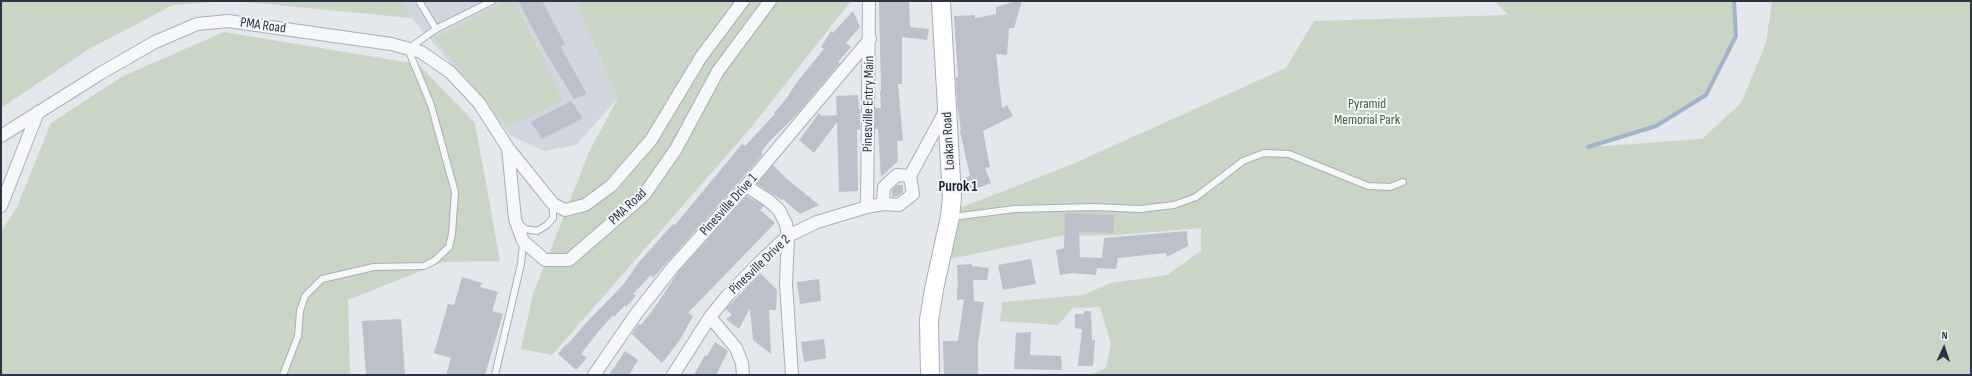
<!DOCTYPE html>
<style>
body{margin:0}
#map{position:relative;width:1972px;height:376px;overflow:hidden;background:#e4e7ec;font-family:"Sofia Sans Condensed",sans-serif}
canvas{display:block}
.frame{position:absolute;inset:0;border:2px solid #2b3445;pointer-events:none}
.north{position:absolute;left:1924px;top:328px;width:40px;height:40px;-webkit-text-stroke:3px #f4f6f9;paint-order:stroke;rotate:3deg;font-size:11px;font-weight:700;line-height:16px;text-align:center;color:#2b3445}
.north::after{content:'';display:block;margin:auto;width:14px;height:18px;background:#2b3445;clip-path:polygon(50% 0,100% 100%,50% 72%,0 100%)}
</style>
<div id="map">
<canvas width="1972" height="376"></canvas>
<div class="frame"></div>
<div class="north">N</div>
</div>
<script>
const g = document.querySelector('canvas').getContext('2d');
g.lineJoin = 'round';
function paint(path, color) { g.fillStyle = color; g.fill(path, 'evenodd'); }
const toPath = rows => new Path2D(rows.map(r => 'M' + r).join(''));
function trace(path, color, width, dash) { g.strokeStyle = color; g.lineWidth = width; g.lineCap = dash ? 'butt' : 'round'; g.setLineDash(dash || []); g.stroke(path); }
function write(font, color, halo, rows, align = 'center') {
  g.font = font + ' "Sofia Sans Condensed",sans-serif'; g.lineWidth = 4; g.setLineDash([]); g.textBaseline = 'middle'; g.strokeStyle = halo; g.fillStyle = color; for (const [text, x, y, turn = 0] of rows) {
    g.save(); g.translate(x, y); g.rotate((+turn || 0) * Math.PI / 180); g.textAlign = isNaN(turn) ? turn : align; if (halo) g.strokeText(text, 0, 0); g.fillText(text, 0, 0); g.restore();
  }
}
const built = toPath([
 [403,1,575,1,618,98,576,145,544,151,511,136,430,39,411,18]
]);
const green = toPath([
 [1,1,229,1,173,5,89,49,1,108],
 [235,1,403,1,411,18],
 [507,1,515,1,563,100,508,127,434,38],
 [575,1,851,1,749,130,552,355,521,349,533,294,589,152,618,98],
 [1495,1,1734,1,1736,36,1706,95,1656,126,1591,147,1702,139,1741,103,1766,43,1772,1,1971,1,1971,375,1090,375,1106,368,1111,344,1100,307,1073,308,1058,325,1000,321,1002,302,1083,295,1111,283,1167,275,1201,251,1201,228,1118,235,1060,236,950,259,946,258,956,206,962,207,1068,166,1286,68,1314,21,1508,15],
 [224,32,418,64,475,123,500,261,443,262,348,300,350,375,1,375,1,232,17,207,51,123,123,76]
]);
const stream = toPath([
 [1588,147,1656,126,1706,95,1736,36,1734,1]
]);
const building = toPath([
 [518,1,542,1,565,44,560,46,587,94,574,99,544,50],
 [879,1,909,1,910,27,929,29,927,40,902,37,902,84,898,84,903,141,897,141,898,161,881,177,878,129,875,129,875,108,881,108,880,91,881,91],
 [1016,1,1022,1,1014,28,1009,28,1007,55,996,54,1002,108,1007,105,1013,116,983,131,990,167,985,168,991,183,970,191,964,178,970,176,960,131,961,131,957,103,956,77,958,77,954,16,975,15,975,18,996,14,996,7],
 [853,11,860,27,846,43,851,47,838,62,840,63,796,115,770,141,761,152,763,154,740,181,653,278,651,275,633,294,636,296,626,307,625,305,614,317,613,315,598,332,581,354,587,358,576,370,558,354,566,344,567,345,584,325,623,285,639,262,673,224,675,225,742,144,745,146,775,114,774,113,786,99,797,82,824,49,821,47,831,31,833,33],
 [858,95,859,109,860,109,860,130,857,130,858,191,839,192,837,122,814,153,799,140,819,113,822,116,837,115,836,96],
 [571,101,583,118,542,139,531,122],
 [773,165,786,178,819,205,800,214,783,199,782,200,757,184],
 [897,185,903,185,903,192,898,196,892,197,892,190],
 [747,196,764,206,760,210,775,223,688,313,693,316,680,340,662,363,632,334,638,324,641,325,653,310,679,271],
 [1065,213,1114,215,1113,233,1079,232,1080,257,1102,258,1104,238,1187,231,1188,246,1167,257,1166,253,1118,258,1116,269,1097,268,1096,275,1072,273,1060,275,1056,250,1064,248],
 [1031,259,1036,284,1003,290,998,265],
 [972,264,972,266,989,268,987,280,973,280,974,301,984,302,978,343,978,375,944,375,943,341,958,341,964,299,957,300,957,287,958,287,957,265],
 [760,273,777,290,776,310,769,310,771,354,753,340,750,308,739,329,726,319,732,315,726,309],
 [462,277,482,283,480,287,498,292,492,311,503,314,485,375,446,375,451,358,434,353,448,304,454,305],
 [819,279,821,301,800,304,797,282],
 [1084,311,1091,311,1092,340,1095,340,1093,366,1078,366,1082,329,1075,328,1075,314,1084,314],
 [401,319,405,375,366,375,362,321],
 [1031,332,1030,355,1061,356,1062,370,1014,369,1016,333],
 [824,339,826,358,804,362,801,342],
 [715,342,728,351,716,375,694,375,705,355,707,356],
 [625,351,638,360,629,375,609,375]
]);
const lane = toPath([
 [419,1,436,29],
 [952,217,1015,209,1094,207,1140,209,1174,205,1196,197,1243,161,1264,153,1289,154,1368,186,1390,187,1403,182],
 [520,224,525,229,537,231,547,225,553,218,553,204],
 [283,375,298,336,300,311,305,296,322,279,374,267,424,266,434,261,449,247,452,234,455,192,431,105,408,49,436,29,492,1],
 [495,375,521,264,523,242]
]);
const street = toPath([
 [1,136,101,73,155,42,197,24,228,21,391,44,421,52,450,72,479,103,508,148,533,179,553,204,565,210,585,205,611,186,651,140,701,57,743,1],
 [508,148,515,219,523,241,545,260,569,260,644,195,676,149,718,71,770,1],
 [746,186,768,200,779,210,786,224,788,236,786,284,792,375],
 [883,204,884,187,897,175,910,176],
 [1,206,38,112],
 [867,207,869,1],
 [710,317,736,348,742,363,743,375],
 [594,375,636,314,673,267,746,186,870,39],
 [673,375,710,317,728,295,760,262,788,236,817,222,867,207,883,204,899,205,913,194,910,176,947,108]
]);
const secondary = toPath([
 [930,375,929,320,934,289,950,217,952,198,941,1]
]);
const streetNames = [
 ["PMA Road",263,26,8],
 ["Pinesville Entry Main",869,104,-89],
 ["Loakan Road",949,141,-93],
 ["Pinesville Drive 1",729,205,-48],
 ["PMA Road",628,207,-43],
 ["Pinesville Drive 2",760,265,-44]
];
const parkNames = [
 ["Pyramid",1367,104],
 ["Memorial Park",1367,120]
];
const neighbourhoodNames = [
 ["Purok 1",958,187]
];
paint(built, '#d2d6de');
paint(green, '#c9d6c5');
trace(stream, '#9fb4cc', 4);
paint(building, '#bbc0ca');
trace(lane, '#a9aeb7', 8);
trace(street, '#a9aeb7', 14);
trace(secondary, '#a9aeb7', 20);
trace(lane, '#f7f8fa', 6);
trace(street, '#f7f8fa', 12);
trace(secondary, '#fff', 18);
write('14px', '#2b3445', '#f4f6f9', streetNames);
write('14px', '#3f6138', '#f4f6f9', parkNames);
write('bold 15px', '#1d2536', '#f4f6f9', neighbourhoodNames);
</script>
